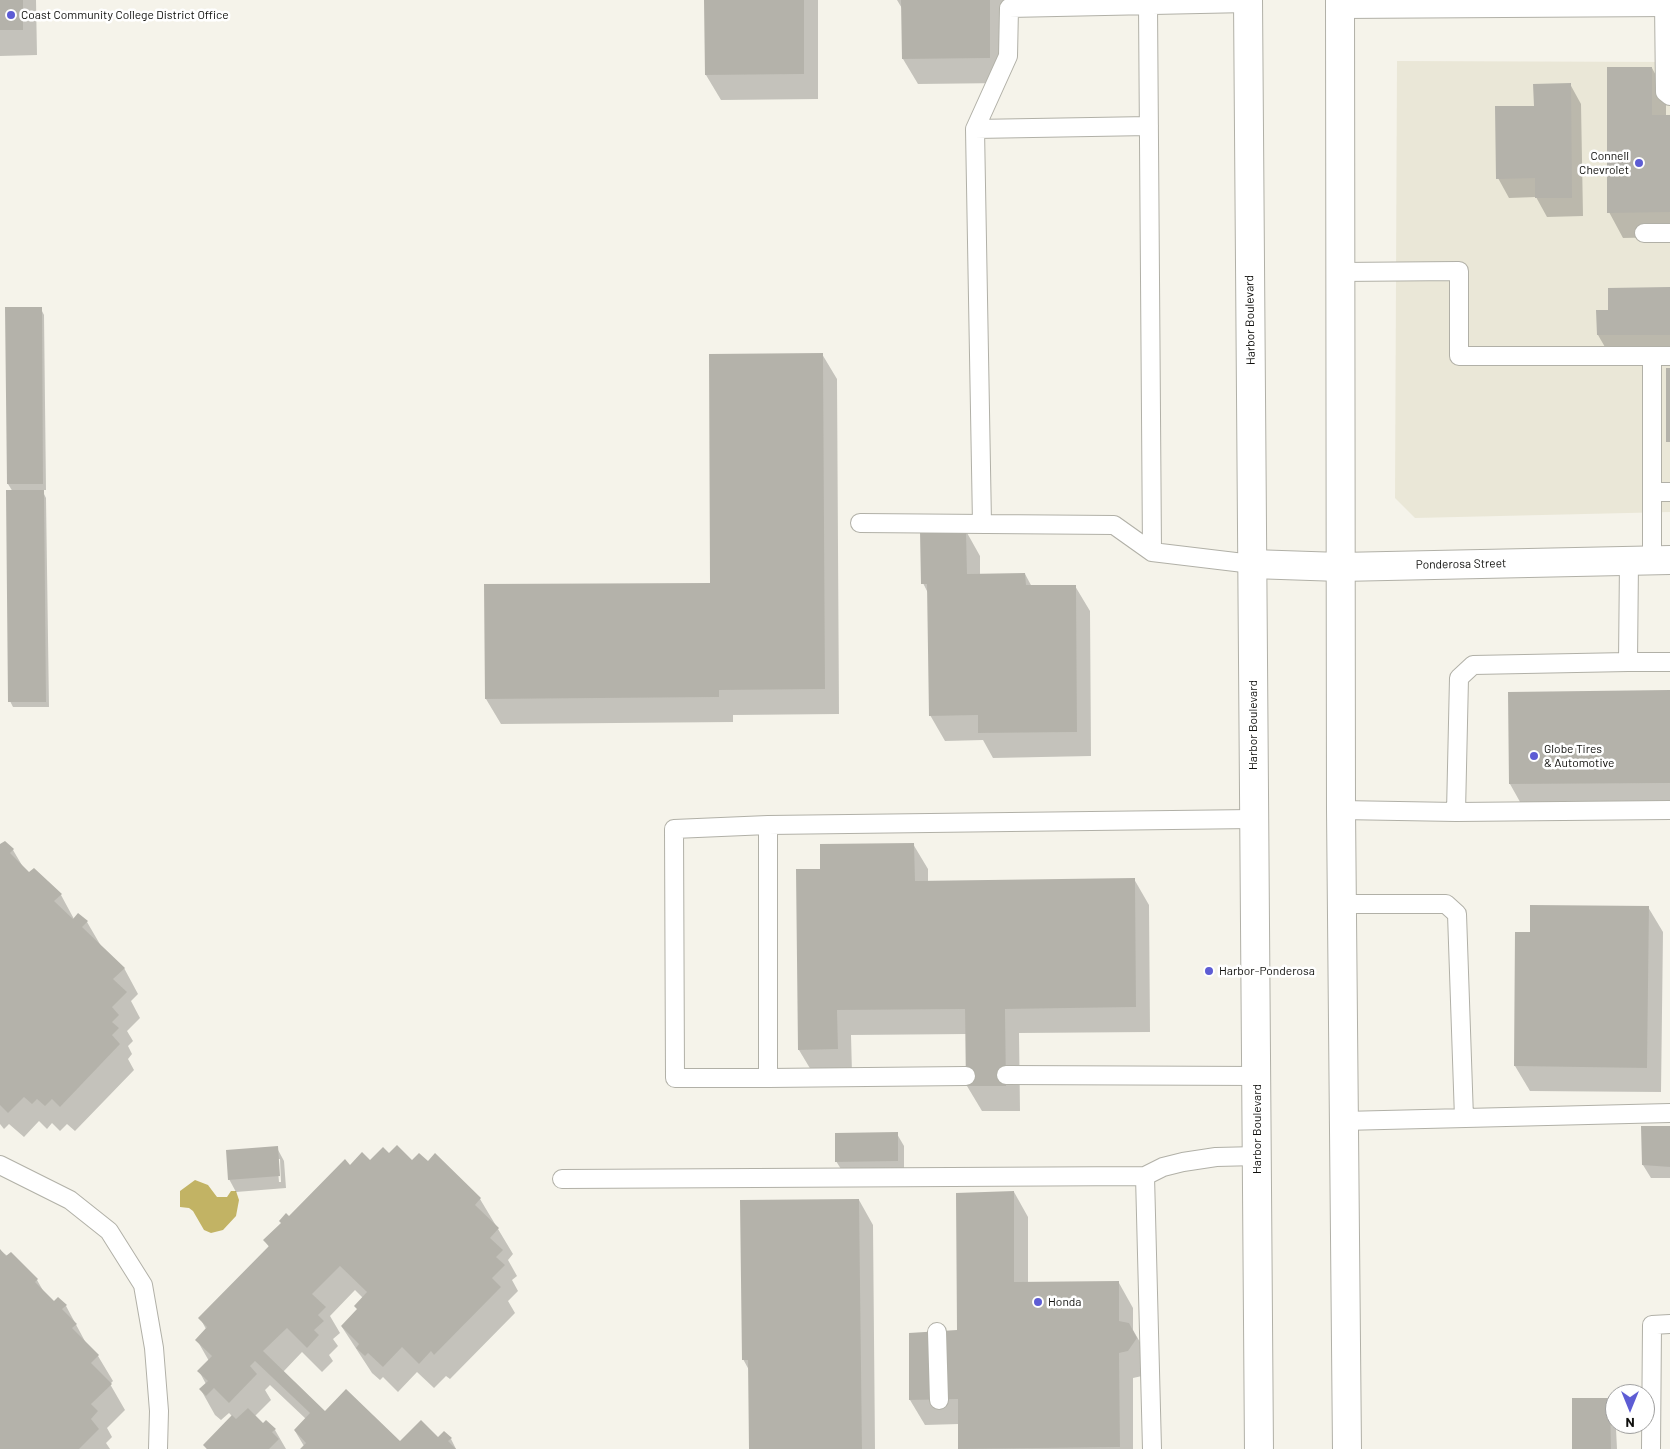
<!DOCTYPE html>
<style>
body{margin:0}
#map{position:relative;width:1670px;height:1449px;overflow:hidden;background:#f5f3ea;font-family:Barlow,sans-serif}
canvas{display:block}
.north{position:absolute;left:1605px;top:1384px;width:50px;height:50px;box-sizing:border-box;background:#fff;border:1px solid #9f9f9e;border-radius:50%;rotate:180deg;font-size:14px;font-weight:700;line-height:20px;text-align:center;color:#0f0f0c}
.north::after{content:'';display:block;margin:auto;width:18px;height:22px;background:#5d5cd4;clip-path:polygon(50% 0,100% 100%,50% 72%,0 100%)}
</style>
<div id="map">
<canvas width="1670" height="1449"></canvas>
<div class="north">N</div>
</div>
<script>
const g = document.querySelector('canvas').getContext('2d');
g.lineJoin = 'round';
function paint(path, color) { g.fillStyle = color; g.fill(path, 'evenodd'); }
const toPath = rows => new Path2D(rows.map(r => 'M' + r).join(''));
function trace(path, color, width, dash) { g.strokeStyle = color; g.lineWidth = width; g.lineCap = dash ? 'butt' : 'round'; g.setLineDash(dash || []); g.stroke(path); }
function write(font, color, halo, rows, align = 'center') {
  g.font = font + ' Barlow,sans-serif'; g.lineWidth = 5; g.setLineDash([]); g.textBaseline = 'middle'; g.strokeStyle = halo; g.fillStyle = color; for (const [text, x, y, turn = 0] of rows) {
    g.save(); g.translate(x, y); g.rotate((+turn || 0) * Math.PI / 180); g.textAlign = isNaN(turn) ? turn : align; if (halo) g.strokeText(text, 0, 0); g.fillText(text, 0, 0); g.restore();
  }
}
const built = toPath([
 [1397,61,1670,62,1670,512,1415,518,1395,498]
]);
const water = toPath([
 [195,1180,208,1185,217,1197,227,1197,231,1191,236,1191,239,1200,236,1216,223,1230,211,1233,204,1230,193,1211,189,1208,180,1207,180,1191]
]);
const shadow = toPath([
 [0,0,36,0,37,55,0,56],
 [706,0,818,0,818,99,721,100,706,75],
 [897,0,1089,0,1003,6,1004,83,918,84,903,59,903,10],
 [1652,68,1666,94,1666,116,1670,116,1670,237,1623,238,1609,212],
 [1570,84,1581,104,1583,216,1547,217,1536,197,1509,198,1498,178,1535,107],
 [1670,288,1670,354,1609,354,1598,335,1597,311,1609,311],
 [6,309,41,309,44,315,46,490,42,490,46,498,49,707,13,707,10,701,13,492,8,484],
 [822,354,837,379,839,714,733,715,733,722,501,724,486,699,712,584],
 [966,531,980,556,980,575,1025,574,1032,587,1075,586,1090,611,1091,756,993,758,983,740,945,741,930,715,928,593,923,583],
 [1670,692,1670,808,1524,809,1510,784],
 [913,844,928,869,928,882,1134,879,1149,905,1150,1032,1019,1033,1020,1111,982,1111,967,1086,967,1034,851,1035,852,1074,814,1075,799,1050,821,870],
 [0,846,13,850,23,867,29,874,61,895,74,919,87,922,101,946,124,968,138,994,131,1001,140,1018,127,1031,133,1041,128,1046,132,1054,128,1059,134,1070,75,1131,67,1124,60,1131,52,1123,47,1129,39,1121,24,1137,9,1124,4,1129,0,1124],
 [1648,907,1663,932,1661,1092,1530,1091,1515,1066,1531,933],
 [1670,1127,1670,1178,1651,1178,1643,1165],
 [897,1134,904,1146,904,1174,844,1174,836,1161],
 [277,1148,284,1161,286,1188,236,1192,229,1179],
 [277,1159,280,1159,281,1182,279,1182],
 [390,1155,412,1162,428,1163,435,1155,480,1199,513,1254,508,1260,517,1276,512,1280,518,1291,508,1301,515,1313,450,1379,446,1376,434,1388,417,1372,398,1392,383,1377,380,1380,372,1373,342,1327,358,1310,363,1298,355,1290,330,1316,340,1333,333,1339,338,1346,329,1355,333,1361,322,1372,302,1352,283,1372,325,1413,400,1443,451,1439,456,1449,302,1449,304,1446,295,1431,306,1419,270,1385,265,1390,271,1400,255,1416,263,1424,275,1430,286,1449,207,1449,204,1445,232,1416,229,1413,221,1420,215,1415,201,1390,206,1384,199,1371,209,1361,197,1340,206,1329,200,1318,269,1247,265,1241,289,1218,350,1167],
 [1014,1192,1028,1217,1028,1283,1119,1283,1133,1308,1133,1330,1148,1356,1142,1376,1133,1378,1133,1449,959,1449,959,1424,925,1425,910,1400,958,1332],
 [859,1200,873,1225,875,1449,750,1449,749,1370,743,1359],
 [0,1250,37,1280,45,1294,54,1303,66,1306,87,1345,98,1356,113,1381,110,1384,125,1410,107,1428,112,1437,106,1443,110,1449,0,1449],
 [1609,1399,1615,1408,1617,1449,1573,1449]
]);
const building = toPath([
 [0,0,23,0,23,30,0,30],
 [704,0,804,0,804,74,705,75],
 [901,0,990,0,990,58,902,59],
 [1607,67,1652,67,1652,115,1670,115,1670,212,1607,213],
 [1571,83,1572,198,1535,198,1535,178,1496,179,1495,106,1534,106,1533,84],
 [1670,287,1670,335,1597,335,1596,310,1608,310,1608,288],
 [5,307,42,307,43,484,7,484],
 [823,353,825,689,719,690,719,697,485,699,484,584,710,583,709,354],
 [1666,368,1670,368,1670,442,1666,442],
 [6,490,44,490,46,702,8,702],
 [966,530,967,574,1025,573,1026,585,1076,585,1077,732,978,733,978,715,929,716,927,584,921,584,920,531],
 [1670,690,1670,783,1509,784,1508,692],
 [5,841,14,849,10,853,29,872,34,868,62,894,54,901,73,919,78,913,88,921,82,927,125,968,113,979,127,992,112,1007,119,1015,112,1022,119,1028,112,1035,120,1044,60,1107,52,1099,45,1106,37,1099,32,1104,24,1097,8,1113,0,1105,0,844],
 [914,843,915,881,1135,878,1136,1007,1005,1009,1006,1086,966,1086,965,1009,837,1010,838,1049,798,1050,796,869,820,869,820,844],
 [1530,905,1649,906,1647,1068,1514,1066,1515,932,1530,932],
 [1641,1126,1670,1126,1670,1167,1642,1165],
 [898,1132,898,1161,835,1162,835,1133],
 [397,1145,412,1160,419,1153,428,1161,435,1153,481,1198,475,1205,499,1228,490,1238,503,1250,496,1257,505,1265,492,1278,501,1287,434,1355,431,1351,419,1364,402,1347,383,1367,368,1353,365,1356,356,1348,359,1344,341,1326,357,1309,354,1306,367,1292,340,1266,312,1294,326,1307,318,1315,324,1321,314,1330,319,1335,307,1348,287,1328,263,1351,325,1411,346,1389,400,1441,421,1420,438,1437,444,1431,452,1438,448,1441,456,1449,300,1449,306,1443,294,1430,310,1413,255,1361,250,1366,257,1374,229,1403,214,1388,206,1396,199,1389,208,1381,197,1371,212,1356,195,1340,207,1327,198,1318,269,1246,263,1240,281,1223,279,1221,286,1213,289,1216,345,1159,350,1165,362,1152,370,1160,383,1147,389,1153],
 [278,1146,280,1176,228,1180,226,1150],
 [1014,1191,1014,1282,1119,1281,1119,1321,1129,1323,1137,1338,1128,1351,1119,1353,1120,1447,958,1449,958,1399,909,1400,909,1333,957,1330,956,1193],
 [859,1199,862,1449,749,1449,748,1360,742,1360,740,1200],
 [0,1249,6,1256,11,1252,38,1279,35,1282,54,1301,58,1297,67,1305,62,1309,77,1324,72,1328,99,1355,91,1363,112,1384,91,1404,98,1411,91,1419,99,1429,79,1449,0,1449],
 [1572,1398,1610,1398,1611,1449,1572,1449],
 [248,1408,263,1423,266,1420,276,1429,272,1432,279,1439,269,1449,207,1449,203,1445,232,1415,236,1419]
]);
const lane = toPath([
 [1664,2,1665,92,1670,96],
 [1148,5,1152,552],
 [975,129,1149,126],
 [1644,233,1670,233],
 [1339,272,1459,271,1459,356,1652,356],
 [1652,492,1670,492],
 [860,523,1114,525,1152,552,1252,564],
 [982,524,975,129,1008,56,1009,8,1248,3],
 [1652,560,1652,356,1670,356],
 [1628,662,1670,662],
 [1341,810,1456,812,1459,678,1473,665,1628,662,1629,561],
 [1456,812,1670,810],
 [1341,904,1446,904,1457,914,1464,1118],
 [1006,1075,1257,1076],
 [966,1076,768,1078,768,825,1253,819],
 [768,1078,675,1078,674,829,768,825],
 [1343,1121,1670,1113],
 [0,1165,70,1200,109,1231,143,1285,154,1348,159,1411,158,1449],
 [562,1179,1145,1176],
 [937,1332,939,1400],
 [1152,1449,1145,1176,1163,1167,1183,1162,1216,1157,1257,1156],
 [1651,1449,1652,1325,1670,1324]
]);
const street = toPath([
 [1340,4,1670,2],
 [1252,564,1340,567,1670,560]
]);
const primary = toPath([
 [1248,0,1259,1449],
 [1340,0,1341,810,1347,1449]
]);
const markers = [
 [11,15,5,"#5d5cd4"],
 [1639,163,5,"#5d5cd4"],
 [1534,756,5,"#5d5cd4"],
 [1209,971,5,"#5d5cd4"],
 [1038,1302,5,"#5d5cd4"]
];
const poiNames = [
 ["Coast Community College District Office",21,15],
 ["Connell",1629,156,"right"],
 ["Chevrolet",1629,170,"right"],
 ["Globe Tires",1544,749],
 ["& Automotive",1544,763],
 ["Harbor-Ponderosa",1219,971],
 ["Honda",1048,1302]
];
const streetNames = [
 ["Harbor Boulevard",1250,320,-91],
 ["Ponderosa Street",1461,564,-1],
 ["Harbor Boulevard",1253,725,-90],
 ["Harbor Boulevard",1257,1129,-90]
];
paint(built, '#eae7d7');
paint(water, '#c2b364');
paint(shadow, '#0003');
paint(building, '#b4b2aa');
trace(lane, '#b1b0a7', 20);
trace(street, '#b1b0a7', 30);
trace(primary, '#b1b0a7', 30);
trace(lane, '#fff', 18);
trace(street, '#fff', 28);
trace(primary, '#fff', 28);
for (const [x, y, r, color] of markers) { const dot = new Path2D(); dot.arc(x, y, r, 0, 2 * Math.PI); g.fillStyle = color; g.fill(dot); trace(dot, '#fff', 2); }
write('12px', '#0f0f0c', '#fff', poiNames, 'left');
write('12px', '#0f0f0c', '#fff', streetNames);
</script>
